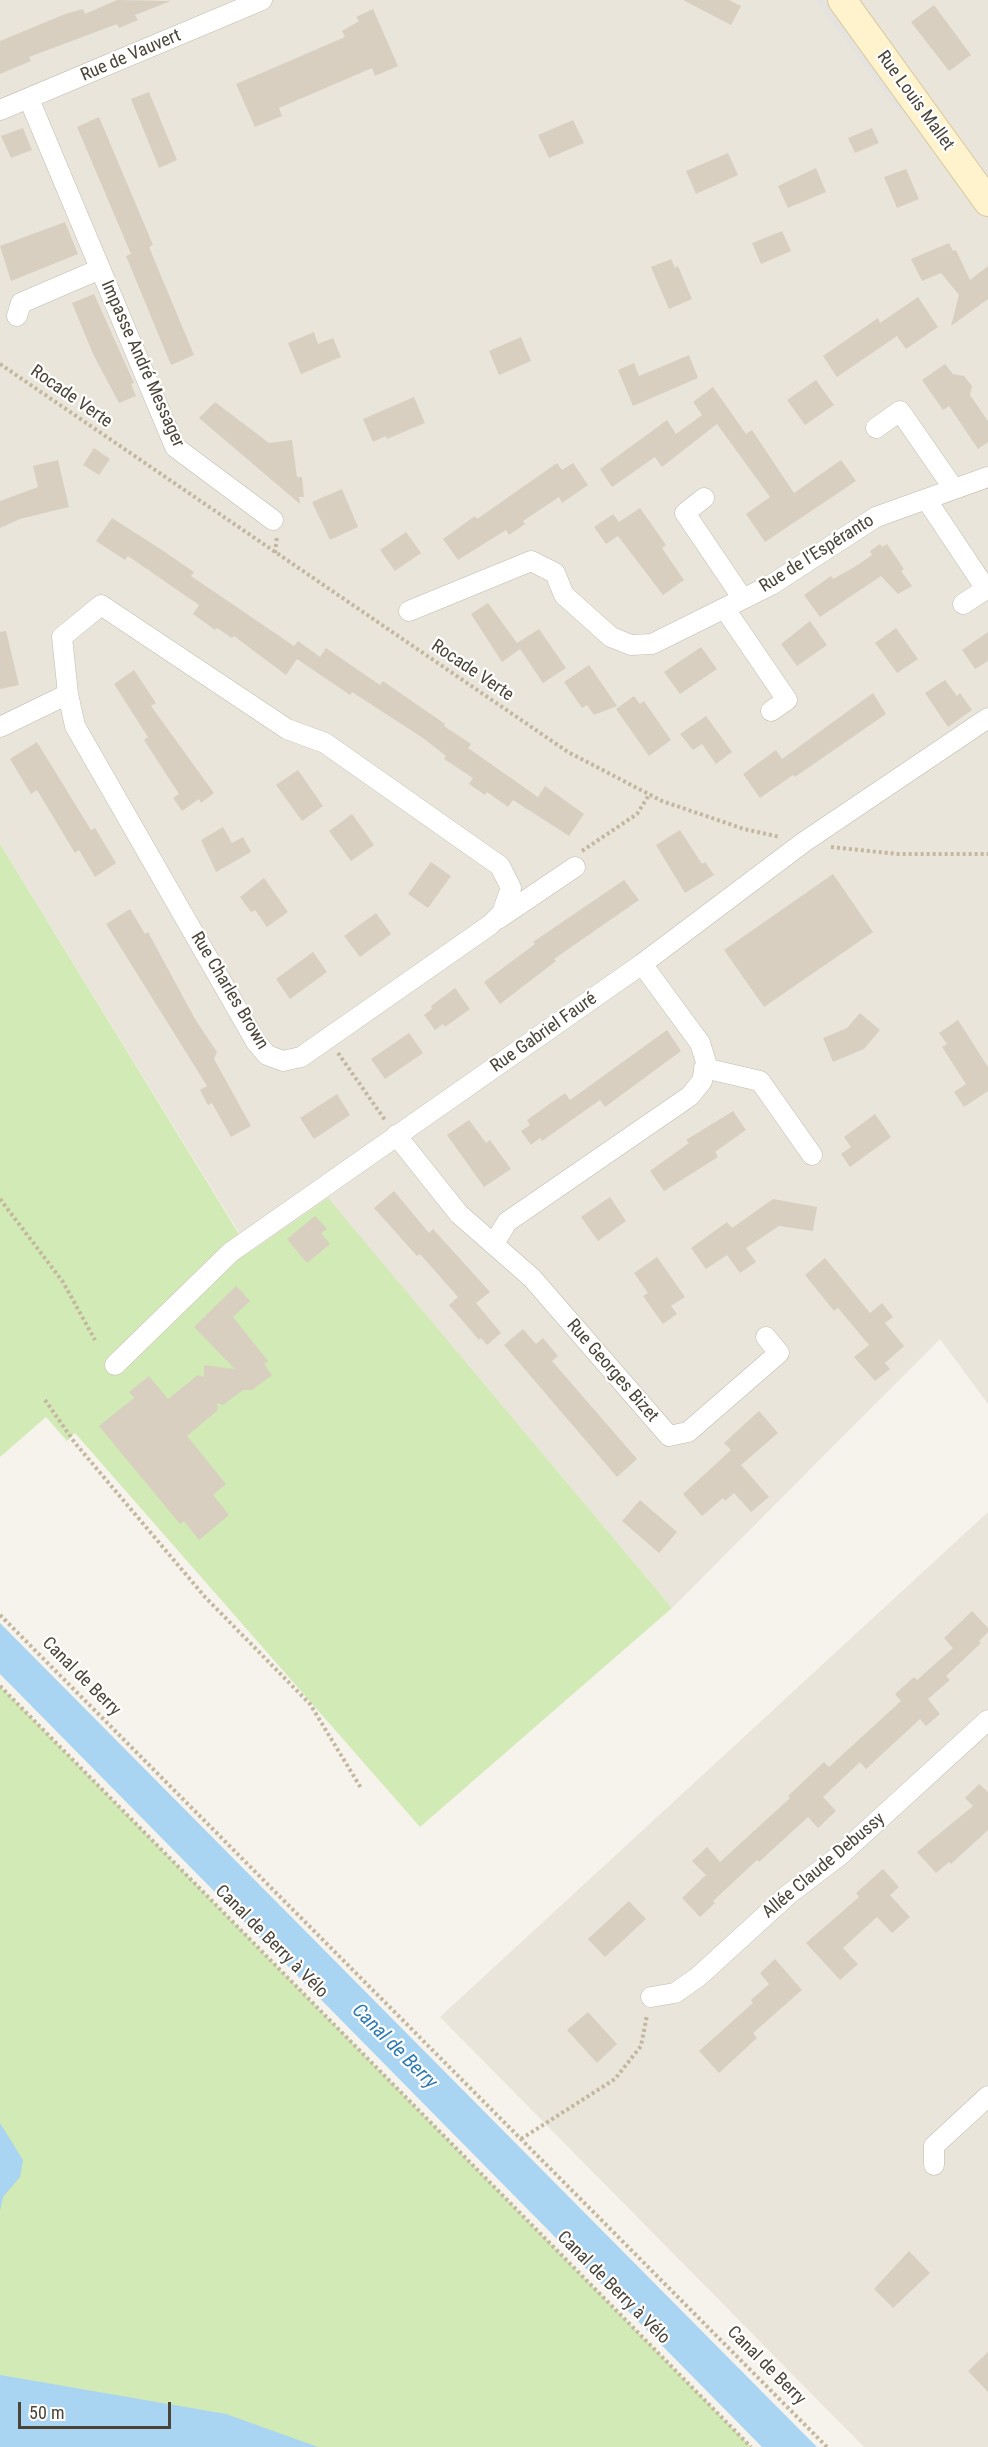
<!DOCTYPE html>
<meta charset="utf-8">
<style>
body{margin:0}
#map{position:relative;width:988px;height:2447px;overflow:hidden;background:#f6f3ec;font-family:"Roboto Condensed",sans-serif}
canvas{display:block}
.scale{position:absolute;left:18px;top:2402px;width:153px;height:27px;box-sizing:border-box;border:3px solid #4b4439;border-top:0;padding-left:8px;font-size:18px;line-height:21px;white-space:nowrap;color:#4b4439;-webkit-text-stroke:4px #fff;paint-order:stroke}
</style>
<div id="map">
<canvas width="988" height="2447"></canvas>
<div class="scale">50 m</div>
</div>
<script>
const g = document.querySelector('canvas').getContext('2d');
g.lineJoin = 'round';
function paint(path, color) { g.fillStyle = color; g.fill(path, 'evenodd'); }
const toPath = rows => new Path2D(rows.map(r => 'M' + r).join(''));
function trace(path, color, width, dash) { g.strokeStyle = color; g.lineWidth = width; g.lineCap = dash ? 'butt' : 'round'; g.setLineDash(dash || []); g.stroke(path); }
function write(font, color, halo, rows, align = 'center') {
  g.font = font + ' "Roboto Condensed",sans-serif'; g.lineWidth = 4.5; g.setLineDash([]); g.textBaseline = 'middle'; g.strokeStyle = halo; g.fillStyle = color; for (const [text, x, y, turn = 0] of rows) {
    g.save(); g.translate(x, y); g.rotate((+turn || 0) * Math.PI / 180); g.textAlign = isNaN(turn) ? turn : align; if (halo) g.strokeText(text, 0, 0); g.fillText(text, 0, 0); g.restore();
  }
}
const residential = toPath([
 [0,0,988,0,988,1404,940,1339,672,1608,328,1199,251,1252,0,844],
 [988,1512,988,2447,864,2447,440,2017]
]);
const green = toPath([
 [0,844,250,1252,328,1198,672,1608,420,1827,75,1433,67,1441,46,1417,0,1457],
 [0,1686,751,2447,0,2447]
]);
const parking = toPath([
 [815,0,824,0,905,111,898,110]
]);
const water = toPath([
 [0,1623,795,2425,817,2447,762,2447,0,1674],
 [0,2123,23,2160,20,2177,3,2197,0,2211],
 [0,2375,226,2414,318,2447,0,2447]
]);
const building = toPath([
 [117,0,171,1,135,15,138,20,119,28,117,24,29,57,31,61,0,74,0,41,65,14,83,9,85,14],
 [683,0,729,0,741,6,731,25],
 [934,5,971,55,949,71,911,22],
 [373,9,398,66,375,76,372,68,279,108,282,116,255,127,236,84,345,37,342,31,359,21,356,17],
 [149,92,177,160,159,168,131,99],
 [99,117,153,245,149,247,194,355,171,365,126,256,131,254,77,127],
 [573,120,584,143,549,158,538,135],
 [23,128,32,150,11,158,1,136],
 [872,128,879,143,855,153,848,138],
 [728,153,738,175,696,194,686,171],
 [816,168,826,192,788,208,778,186],
 [906,169,919,199,897,208,884,177],
 [65,222,78,254,11,281,0,246],
 [782,231,791,251,761,264,752,243],
 [949,243,953,251,956,250,970,280,988,266,988,299,951,326,959,295,941,273,922,281,911,259],
 [671,259,675,268,678,266,692,299,669,309,651,267],
 [94,294,134,383,131,384,136,396,119,403,93,354,72,303],
 [918,297,938,327,906,349,897,336,837,377,823,356,878,318,880,323],
 [314,332,318,344,333,338,341,357,301,374,288,343],
 [521,337,531,361,499,375,489,351],
 [689,355,698,378,633,406,618,370,634,363,639,376],
 [945,364,953,374,964,376,972,386,970,395,988,421,988,442,978,449,949,406,943,410,922,380],
 [816,380,834,405,805,425,787,400],
 [713,387,746,434,752,430,794,493,841,460,856,481,765,542,746,514,770,497,717,424,662,467,655,457,612,487,600,469,667,420,676,434,702,415,693,402],
 [414,397,425,423,387,439,386,436,373,442,363,419],
 [215,402,269,443,292,440,297,477,302,477,304,497,299,497,300,504,199,418],
 [94,448,110,459,99,475,83,465],
 [58,460,69,507,20,519,0,528,0,501,38,487,33,466],
 [557,463,562,470,573,463,588,485,562,503,559,497,523,521,525,524,509,535,506,530,458,560,443,539,475,516,477,519],
 [342,489,358,527,330,540,312,502],
 [640,508,666,545,662,548,684,580,663,595,618,536,606,544,594,527,613,514,619,522],
 [112,518,162,550,194,572,191,576,294,646,298,641,320,657,326,648,380,685,383,681,445,724,444,726,471,744,468,748,538,797,545,786,584,814,569,836,513,800,508,807,487,792,485,795,469,784,473,778,444,759,446,756,423,738,352,692,350,695,297,659,286,675,234,636,232,638,217,628,215,630,193,614,199,605,128,556,125,560,96,541],
 [406,532,421,553,395,571,380,550],
 [880,544,882,547,887,544,904,569,901,571,912,586,898,594,881,576,820,617,804,595,831,576,833,579,853,568,872,555,870,551],
 [488,603,517,643,539,629,566,668,543,683,520,649,502,662,471,614],
 [810,621,827,645,797,666,781,644],
 [896,628,918,659,897,673,875,643],
 [6,631,19,685,0,689,0,632],
 [988,632,988,661,975,669,962,650],
 [701,647,717,669,680,694,664,672],
 [589,665,617,706,594,715,587,705,582,708,564,682],
 [134,670,156,703,151,706,214,793,201,803,199,799,182,811,173,798,179,794,144,740,148,737,114,684],
 [945,680,957,696,960,693,972,710,948,727,925,693],
 [873,693,886,714,795,777,793,775,760,798,743,774,776,750,782,759],
 [634,696,640,704,644,701,671,740,649,756,616,709],
 [706,716,732,752,716,764,702,744,693,750,680,734],
 [37,742,91,830,95,828,116,863,95,877,79,850,75,853,37,790,31,794,10,759],
 [298,770,323,806,302,821,276,785],
 [352,814,374,845,351,861,329,831],
 [223,827,232,843,243,837,251,852,216,872,201,840],
 [680,830,702,864,705,862,714,875,685,893,656,845],
 [431,862,451,876,428,908,408,894],
 [833,874,873,932,764,1007,724,950],
 [264,878,288,912,267,927,255,910,251,912,240,897],
 [624,880,639,900,554,959,556,961,500,1004,484,982,535,944,533,942],
 [130,909,145,934,148,932,195,1019,217,1052,214,1059,251,1126,231,1137,212,1103,208,1105,200,1090,207,1086,106,924],
 [376,913,391,934,360,957,344,936],
 [313,952,327,972,290,999,276,979],
 [455,988,470,1009,445,1027,443,1024,435,1030,424,1015,432,1009,431,1006],
 [860,1013,880,1030,864,1049,833,1062,823,1038,847,1028],
 [958,1020,988,1067,988,1091,964,1107,954,1092,966,1084,942,1047,947,1044,939,1033],
 [667,1030,681,1051,605,1107,600,1100,542,1141,540,1138,531,1145,521,1131,530,1125,527,1120,565,1093,570,1100],
 [409,1033,423,1053,385,1079,371,1059],
 [337,1094,350,1115,314,1139,300,1118],
 [733,1111,746,1130,715,1152,718,1157,664,1191,650,1171,689,1143,686,1140],
 [875,1114,891,1137,850,1167,841,1154,851,1147,844,1137],
 [469,1120,486,1143,490,1140,511,1169,484,1187,447,1135],
 [394,1191,429,1233,433,1229,490,1292,476,1303,501,1333,487,1345,481,1338,479,1340,449,1305,458,1297,420,1254,417,1256,374,1208],
 [610,1197,626,1221,598,1241,581,1217],
 [773,1199,817,1207,813,1231,779,1226,746,1248,756,1262,740,1273,727,1255,706,1269,691,1248,727,1222,732,1228],
 [315,1216,327,1229,321,1233,330,1244,307,1263,287,1239],
 [657,1257,685,1297,671,1306,677,1314,663,1324,643,1296,648,1293,634,1273],
 [825,1258,870,1313,882,1303,893,1317,885,1323,904,1346,885,1363,890,1369,875,1381,854,1357,869,1345,838,1308,834,1311,805,1275],
 [236,1286,250,1301,233,1317,268,1361,264,1364,272,1375,252,1390,243,1390,223,1405,217,1403,218,1410,187,1436,226,1484,213,1495,229,1515,199,1540,184,1521,180,1524,99,1426,134,1398,129,1392,149,1376,168,1399,198,1375,204,1377,204,1365,235,1369,194,1327],
 [523,1329,536,1344,543,1338,558,1356,552,1361,637,1459,617,1477,504,1345],
 [759,1411,778,1433,741,1465,769,1497,751,1512,734,1493,725,1501,723,1498,702,1516,683,1494,731,1450,724,1443],
 [640,1500,677,1532,659,1553,622,1521],
 [972,1611,988,1628,988,1632,979,1641,981,1643,946,1676,950,1680,928,1699,940,1714,926,1726,920,1719,866,1769,860,1762,823,1797,836,1811,818,1828,808,1817,759,1862,757,1860,713,1901,715,1903,700,1917,682,1898,706,1875,692,1861,707,1847,720,1862,790,1798,788,1796,824,1762,829,1767,901,1701,895,1694,914,1677,917,1680,953,1648,944,1638],
 [979,1784,988,1792,988,1830,951,1864,949,1862,936,1873,917,1852,973,1806,965,1798],
 [883,1869,899,1887,890,1895,910,1917,892,1933,877,1917,843,1948,858,1964,840,1980,806,1943,859,1897,856,1893],
 [629,1901,646,1919,605,1957,588,1939],
 [775,1959,802,1990,753,2033,757,2038,719,2073,699,2051,753,2003,751,2000,769,1984,760,1973],
 [588,2012,617,2044,597,2063,567,2030],
 [909,2251,930,2273,893,2308,874,2289],
 [988,2352,988,2392,968,2371]
]);
const path = toPath([
 [0,364,568,752,662,801,744,829,780,837],
 [275,553,277,536],
 [831,847,898,854,988,854],
 [582,851,637,814,649,795],
 [338,1053,385,1120],
 [0,1199,63,1282,95,1340],
 [45,1400,75,1443,205,1597,310,1704,361,1788],
 [0,1615,827,2447],
 [0,1686,751,2447],
 [521,2139,615,2079,641,2046,647,2015]
]);
const street = toPath([
 [29,99,175,447,273,520],
 [0,110,262,0],
 [17,316,21,303,100,269],
 [876,428,900,411,954,489],
 [704,498,685,513,743,599],
 [926,499,986,589,963,604],
 [101,605,287,729,325,743,500,866,511,888,502,913,490,925,301,1057,283,1061,267,1055,256,1042,75,726,68,694,62,637,101,605],
 [725,609,787,700,771,711],
 [409,611,531,561,555,573,564,595,611,637,631,645,652,644,771,585,876,517,988,477],
 [0,727,68,694],
 [498,919,575,867],
 [704,1068,760,1081,812,1155],
 [396,1135,459,1214,532,1278,669,1436,688,1432,779,1353,766,1337],
 [495,1242,507,1222,690,1096,702,1081,706,1062,700,1043,642,964],
 [115,1365,231,1252,642,964,804,842,988,718],
 [651,1997,675,1993,698,1977,789,1894,839,1856,988,1720],
 [934,2165,934,2146,988,2096]
]);
const secondary = toPath([
 [842,0,988,202]
]);
const streetNames = [
 ["Rue de Vauvert",131,56,-23],
 ["Rue Louis Mallet",915,101,54],
 ["Impasse André Messager",142,364,66],
 ["Rocade Verte",71,397,35],
 ["Rue de l'Espéranto",817,554,-32],
 ["Rocade Verte",472,671,34],
 ["Rue Charles Brown",229,991,59],
 ["Rue Gabriel Fauré",544,1033,-35],
 ["Rue Georges Bizet",612,1371,49],
 ["Canal de Berry",81,1677,45],
 ["Allée Claude Debussy",824,1866,-40],
 ["Canal de Berry à Vélo",271,1942,45],
 ["Canal de Berry à Vélo",613,2288,45],
 ["Canal de Berry",766,2366,45]
];
const waterNames = [
 ["Canal de Berry",394,2047,45]
];
paint(residential, '#eae5da');
paint(green, '#d2eab5');
paint(parking, '#e5e3e0');
paint(water, '#a9d4f2');
paint(building, '#d8cfc1');
trace(street, '#c2bbae', 21);
trace(secondary, '#d6c79b', 30);
trace(path, '#c4b79f', 4, [3, 3]);
trace(street, '#fff', 20);
trace(secondary, '#fff3cd', 28);
write('18px', '#4b4439', '#fff', streetNames);
write('italic 20px', '#2e7ab2', '#fff', waterNames);
</script>
